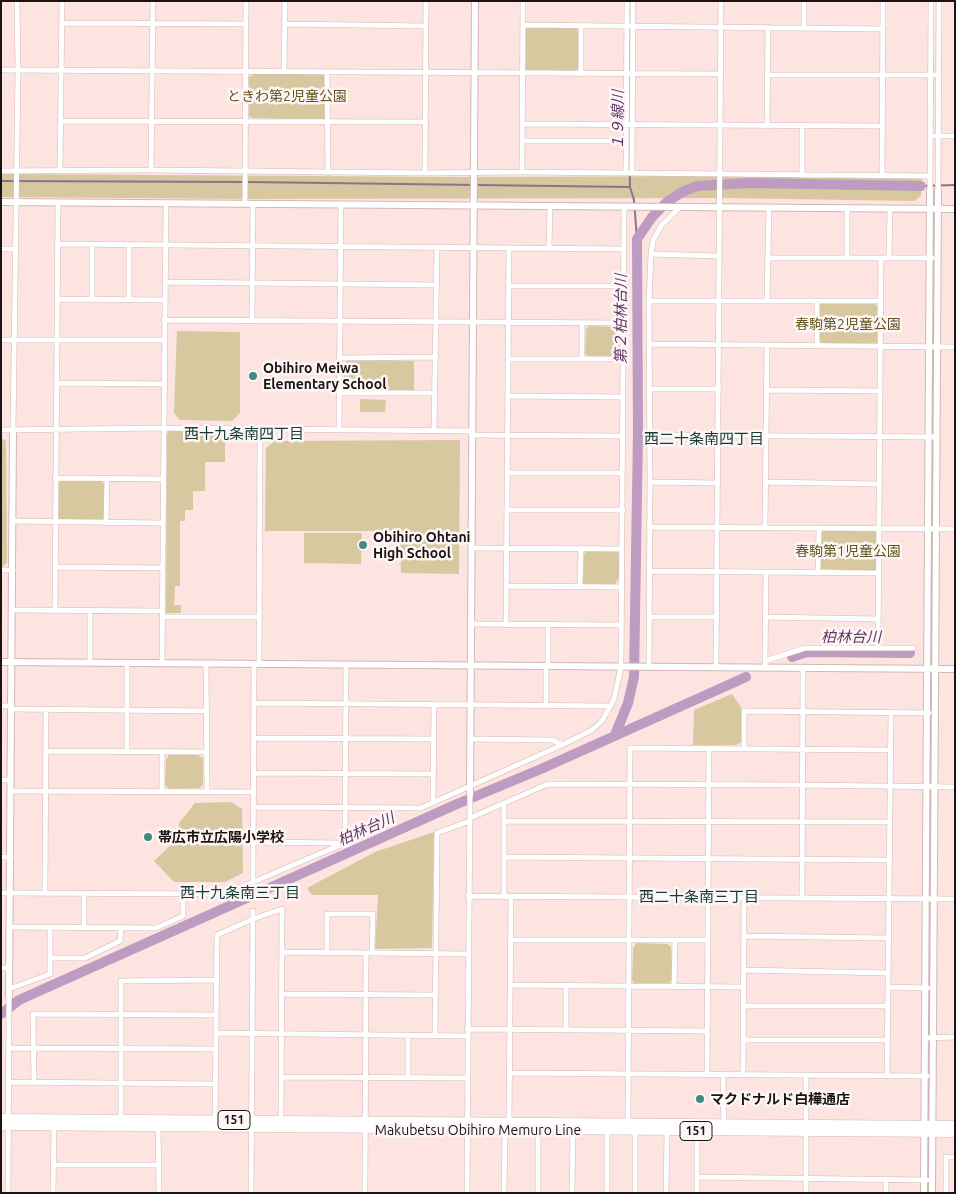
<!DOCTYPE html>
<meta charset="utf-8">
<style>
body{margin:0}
#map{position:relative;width:956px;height:1194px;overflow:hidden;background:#fde4e1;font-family:Ubuntu,sans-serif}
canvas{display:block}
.frame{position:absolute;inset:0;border:2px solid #1c1413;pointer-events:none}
</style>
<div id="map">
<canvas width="956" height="1194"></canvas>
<div class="frame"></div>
</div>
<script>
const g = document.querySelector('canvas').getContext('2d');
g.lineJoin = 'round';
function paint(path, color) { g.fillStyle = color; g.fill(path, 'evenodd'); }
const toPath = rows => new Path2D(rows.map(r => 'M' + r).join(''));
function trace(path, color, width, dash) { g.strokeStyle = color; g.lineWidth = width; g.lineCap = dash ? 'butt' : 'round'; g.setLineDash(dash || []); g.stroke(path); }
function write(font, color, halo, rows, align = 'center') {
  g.font = font + ' Ubuntu,"Noto Sans JP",sans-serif'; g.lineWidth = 5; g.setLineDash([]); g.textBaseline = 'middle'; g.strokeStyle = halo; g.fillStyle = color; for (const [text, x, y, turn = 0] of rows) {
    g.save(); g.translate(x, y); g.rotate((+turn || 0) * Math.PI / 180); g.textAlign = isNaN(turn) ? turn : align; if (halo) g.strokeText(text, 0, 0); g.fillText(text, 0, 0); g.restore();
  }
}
const green = toPath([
 [526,27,576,28,579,31,579,67,576,71,526,70],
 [254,74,324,74,325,120,252,118,249,116,249,77],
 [1,174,466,177,728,176,922,179,921,196,914,201,725,198,250,199,1,197],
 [823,303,874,303,877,306,877,343,822,344,820,341,819,306],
 [589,326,617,327,619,329,619,354,617,356,588,356,585,354,586,329],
 [177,331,240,332,240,413,232,421,180,420,174,413],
 [347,360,414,361,414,392,348,391,344,388,344,365],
 [360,399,386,400,385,412,360,412],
 [169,431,225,432,225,462,205,462,205,491,193,491,193,510,185,510,185,521,180,521,180,586,175,586,174,605,181,605,181,613,166,613,167,434],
 [1,438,6,441,7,563,2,567],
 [460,440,459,574,401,573,400,531,265,531,266,448,274,441],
 [61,481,101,481,104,484,104,519,61,520,58,517,58,484],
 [822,530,874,531,877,532,876,571,820,569],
 [304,533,362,533,361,564,304,563],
 [586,551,617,551,619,554,619,577,615,584,583,584,584,554],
 [732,694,741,707,741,742,736,745,693,745,694,710],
 [169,755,198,755,203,758,203,784,200,788,170,789,165,785,166,760],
 [231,802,242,809,243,873,225,882,174,882,154,861,179,837,179,823,195,803],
 [434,832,432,948,375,949,378,895,312,895,307,888,375,852],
 [636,943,667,944,671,947,672,979,669,983,634,983,632,980,633,948]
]);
const stream = toPath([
 [629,111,630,1],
 [629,126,630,187,634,200,637,239],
 [1,181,249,182,630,187],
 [921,186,955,185]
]);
const river = toPath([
 [792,657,807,652,910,653],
 [615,735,628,703,634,677,638,433,637,239,652,217,667,202,682,192,697,186,751,183,921,186],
 [1,1014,19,1000,457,804,541,769,746,677]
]);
const minor = toPath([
 [804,1,804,28],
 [62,23,246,24],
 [285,24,426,26],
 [523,25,882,29],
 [581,26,581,74],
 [1,70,721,74],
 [284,72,285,1],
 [327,72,328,173],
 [768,75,939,75],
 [62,121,426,122],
 [522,124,882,126],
 [767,125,768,27],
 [931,136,955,136],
 [522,141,626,141],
 [151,170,153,1],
 [1,171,151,170,425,173,522,172,930,176],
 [60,171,62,1],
 [522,172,523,1],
 [425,173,426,1],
 [626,173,627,1],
 [632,173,633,1],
 [802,175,802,126],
 [882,176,883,1],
 [930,191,931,1],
 [938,191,939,1],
 [245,203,246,1],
 [57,244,624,249],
 [549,248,550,206],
 [1,249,14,249],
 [651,254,720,256],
 [847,257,847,208],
 [767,258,932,258],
 [889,258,890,209],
 [165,282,436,285],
 [509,286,623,286],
 [57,299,165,300],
 [92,299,92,245],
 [129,300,129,245],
 [649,301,880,301],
 [767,301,769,207],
 [164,320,623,323],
 [252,320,253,204],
 [1,340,164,340],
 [650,344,955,347],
 [817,346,817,301],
 [340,358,436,357],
 [509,359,623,359],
 [582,359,582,323],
 [56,383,164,384],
 [650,389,719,389],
 [767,390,880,391],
 [340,393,435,393],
 [508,396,622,397],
 [339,429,341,204],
 [1,430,164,428,471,431],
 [13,430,18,71,17,1],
 [434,430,437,247],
 [471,435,622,436],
 [650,435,937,437],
 [508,473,622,473],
 [55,478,164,479],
 [650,482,718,483],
 [766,482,879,484],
 [508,510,623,510],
 [13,521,163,523],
 [106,523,107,479],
 [649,527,955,529],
 [765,527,767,345],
 [471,548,622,549],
 [55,567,163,568],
 [1,570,13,570],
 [649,571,878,573],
 [818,572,819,528],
 [507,586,622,587],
 [580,586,581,549],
 [12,610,163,611],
 [55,610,58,203],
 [163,617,259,617],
 [649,617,717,617],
 [765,617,878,619],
 [470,624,621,625],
 [506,625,509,248],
 [878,648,881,258],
 [765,661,805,648,913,648],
 [90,663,90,611],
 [162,663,166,204],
 [206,663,207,792],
 [259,664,260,429],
 [765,664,766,572],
 [548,665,548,625],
 [649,667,650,482,649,301,651,254,653,241,661,226,680,207],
 [716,667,721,1],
 [254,703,611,706],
 [546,705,546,665],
 [1,706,11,706],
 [11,709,207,711],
 [254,738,434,739],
 [470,739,553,740,562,745],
 [744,748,744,711,929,713],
 [46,751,207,752],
 [127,752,127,663],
 [254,773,434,774],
 [1,780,11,780],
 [11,791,254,792],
 [162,792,162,752],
 [433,802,434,704],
 [254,807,421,808,562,745,592,730,602,721,614,699,621,667,624,207],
 [470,818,548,784,803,785,955,787],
 [505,821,890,822],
 [254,842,343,843],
 [345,843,346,665],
 [1,857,11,857],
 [504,857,889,860],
 [253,882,254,664],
 [1,893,225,894,345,843],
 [45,893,46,709],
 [468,896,955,899],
 [504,897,504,804],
 [802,899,803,668],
 [10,927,156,928,183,916,183,895],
 [84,927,84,893],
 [744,936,888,938],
 [511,940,707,940],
 [282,952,468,954],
 [327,953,327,914,373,914,372,953],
 [50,958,85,958,120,941,121,928],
 [1,968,10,968],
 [744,970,888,973],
 [510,985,743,987],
 [674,986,675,940],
 [888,987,928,988],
 [9,989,50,974,50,927],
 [282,994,435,995],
 [743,1006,888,1006],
 [467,1029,707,1031],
 [566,1030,566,985],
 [216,1033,467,1036],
 [408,1035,408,1077],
 [435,1035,437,833,470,821],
 [925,1038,955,1037],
 [743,1040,887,1040],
 [9,1048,216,1049],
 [510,1073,927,1076],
 [707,1075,709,748],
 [723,1075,724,1125],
 [743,1075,744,898],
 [887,1076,891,713],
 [282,1077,467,1078],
 [9,1082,215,1084],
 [34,1082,33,1014,216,1015],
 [215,1122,217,935,253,919,282,909,281,1123],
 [158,1126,159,1193],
 [628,1126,630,748,890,750],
 [121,1127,121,981,217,980],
 [697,1128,697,1193],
 [54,1165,158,1165],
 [697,1177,927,1180],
 [8,1193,9,996],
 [53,1193,54,1123],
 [251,1193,253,911],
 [365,1193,366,953],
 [467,1193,470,794],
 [504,1193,505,1130,509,1122,511,897],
 [538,1193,538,1128],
 [572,1193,573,1130],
 [607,1193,607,1131],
 [635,1193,635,1131],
 [666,1193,667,1132],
 [806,1193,806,1076],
 [886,1193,886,1179],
 [946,1193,946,1157,955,1157]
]);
const tertiary = toPath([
 [1,202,955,209],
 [1,662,955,669],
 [470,794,475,1],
 [9,996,13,430],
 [924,1193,930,191],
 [932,1193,938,191]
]);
const primary = toPath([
 [1,1118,955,1125],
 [1,1126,955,1133]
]);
const markers = [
 [253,376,5,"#448a82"],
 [363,545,5,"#448a82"],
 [148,837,5,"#448a82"],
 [700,1099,5,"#448a82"]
];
const shields = [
 [234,1120,32],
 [696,1131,32]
];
const shieldNames = [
 ["151",234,1120],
 ["151",696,1131]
];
const parkNames = [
 ["ときわ第2児童公園",287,96],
 ["春駒第2児童公園",848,324],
 ["春駒第1児童公園",848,551]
];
const poiNames = [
 ["Obihiro Meiwa",263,368],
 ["Elementary School",263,384],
 ["Obihiro Ohtani",373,537],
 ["High School",373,553],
 ["帯広市立広陽小学校",158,837],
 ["マクドナルド白樺通店",710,1099]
];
const streetNames = [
 ["Makubetsu Obihiro Memuro Line",478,1130]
];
const waterNames = [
 ["１９線川",618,120,-90],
 ["第２柏林台川",621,319,-90],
 ["柏林台川",851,637],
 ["柏林台川",366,829,-24]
];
const neighbourhoodNames = [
 ["西十九条南四丁目",244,434],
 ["西二十条南四丁目",704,439],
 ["西十九条南三丁目",240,893],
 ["西二十条南三丁目",699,897]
];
paint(green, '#d8c89f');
trace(stream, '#8d728d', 2);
trace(river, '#be9bc1', 10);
trace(minor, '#d0b8b5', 6);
trace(tertiary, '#d0b8b5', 8);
trace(primary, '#d0b8b5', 9);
trace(minor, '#fff', 5);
trace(tertiary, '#fff', 6);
trace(primary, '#fff', 8);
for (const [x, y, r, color] of markers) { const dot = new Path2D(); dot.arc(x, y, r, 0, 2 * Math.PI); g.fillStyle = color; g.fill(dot); trace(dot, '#fcf7f6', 2); }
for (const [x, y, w] of shields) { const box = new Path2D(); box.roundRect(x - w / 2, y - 9.5, w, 19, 4); g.fillStyle = '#fcf7f6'; g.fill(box); trace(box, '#1c1413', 1); }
write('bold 12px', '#1c1413', null, shieldNames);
write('14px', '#65531a', '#fcf7f6', parkNames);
write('bold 14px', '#1c1413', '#fcf7f6', poiNames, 'left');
write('14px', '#1c1413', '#fcf7f6', streetNames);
write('italic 15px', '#623567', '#fcf7f6', waterNames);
write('15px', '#183a36', '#fcf7f6', neighbourhoodNames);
</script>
